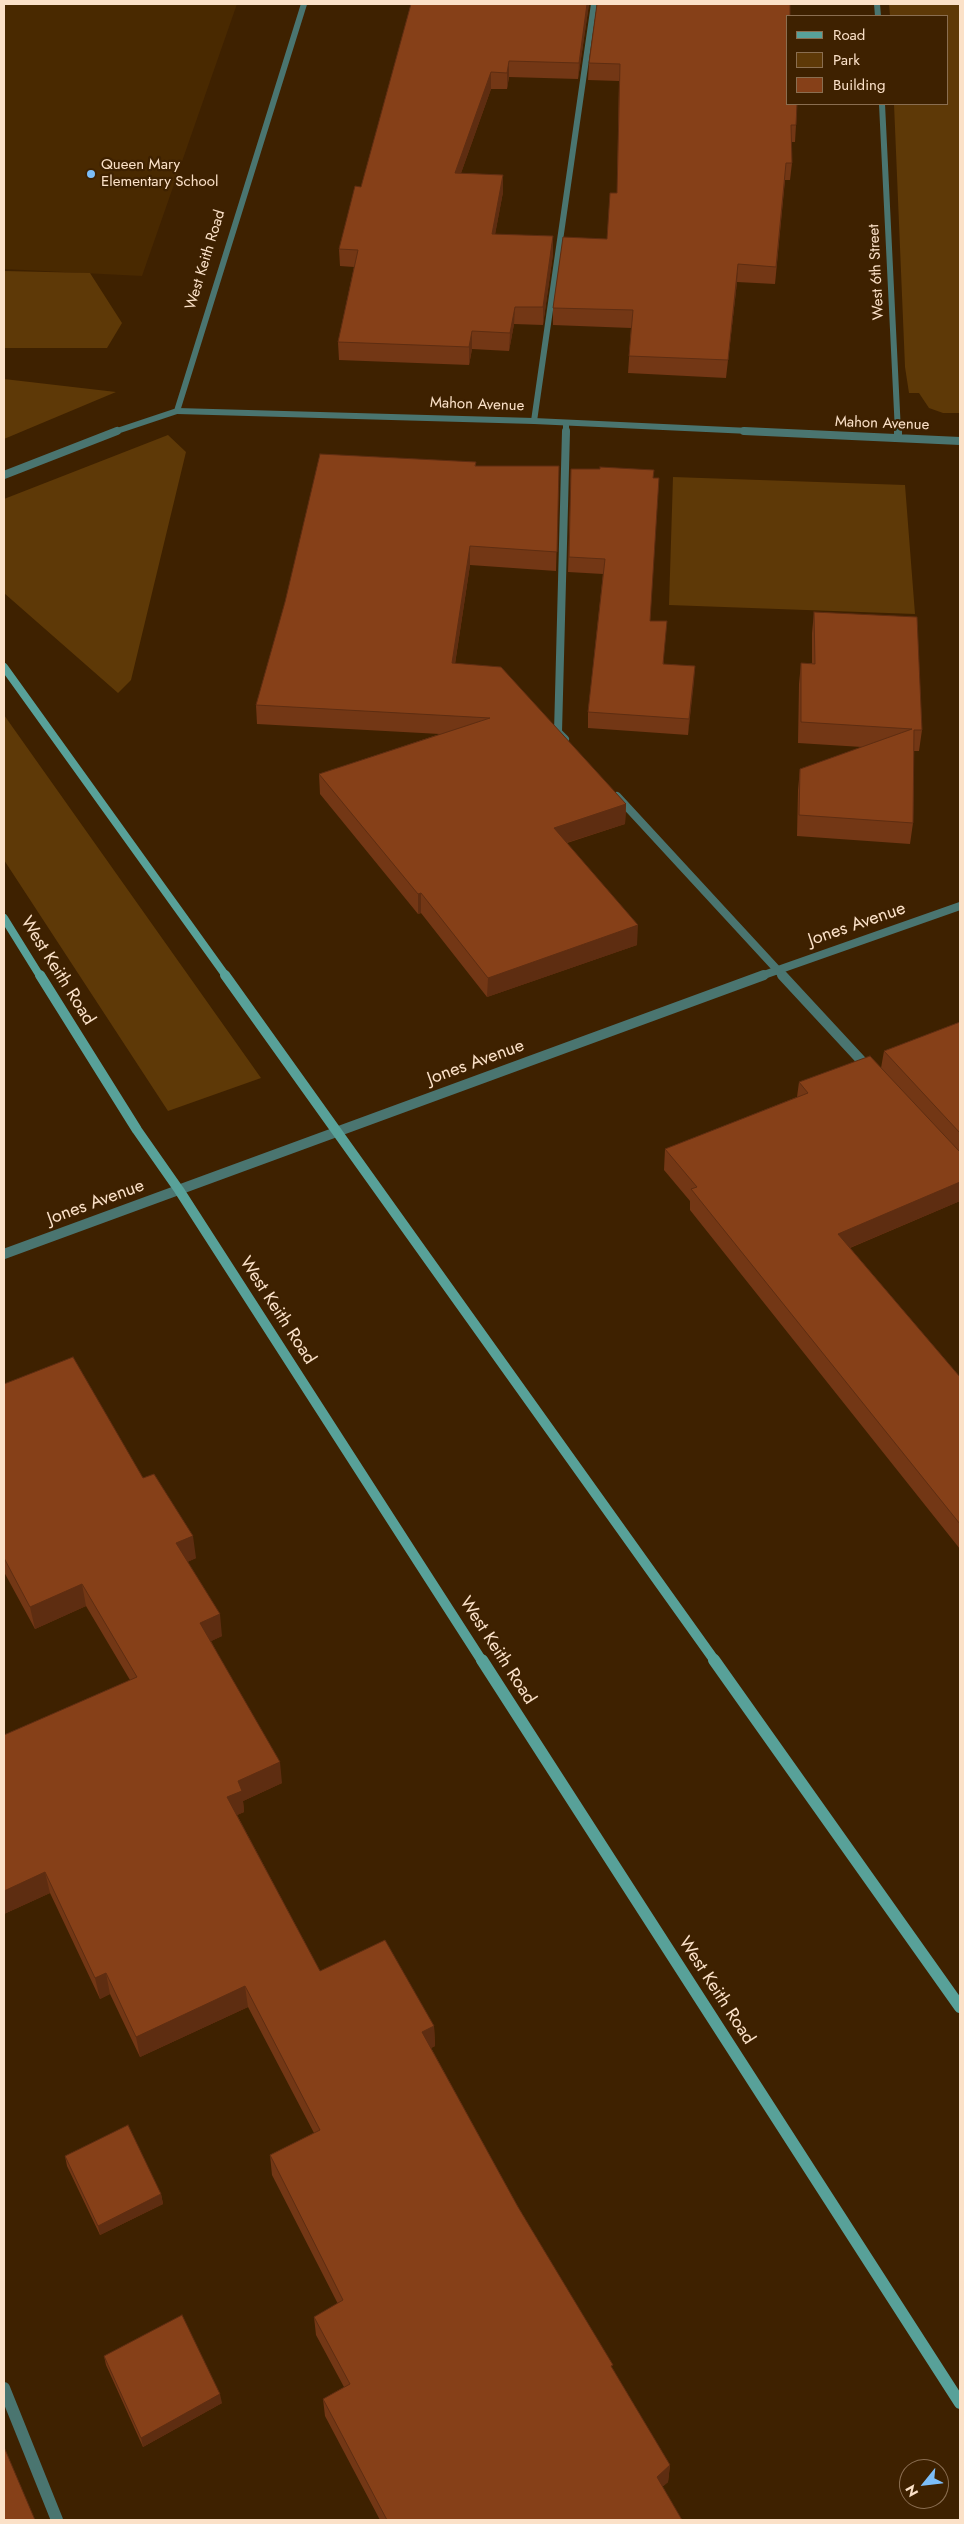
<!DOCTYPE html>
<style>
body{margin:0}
#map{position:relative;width:964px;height:2524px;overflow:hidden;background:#3e2100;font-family:Jost,sans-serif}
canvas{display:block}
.frame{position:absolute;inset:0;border:5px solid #fbe1c8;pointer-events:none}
.legend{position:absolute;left:786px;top:15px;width:162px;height:90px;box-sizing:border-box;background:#3e2100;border:1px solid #8a6e50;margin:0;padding:6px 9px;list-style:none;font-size:15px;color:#fbe1c8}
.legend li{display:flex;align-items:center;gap:10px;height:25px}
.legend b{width:25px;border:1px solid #8a6e50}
.north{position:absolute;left:899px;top:2459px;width:50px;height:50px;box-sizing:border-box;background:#3e2100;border:1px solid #8a6e50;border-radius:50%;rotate:241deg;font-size:14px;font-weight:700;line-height:20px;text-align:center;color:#fbe1c8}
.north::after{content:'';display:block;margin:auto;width:18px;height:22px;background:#7cbef9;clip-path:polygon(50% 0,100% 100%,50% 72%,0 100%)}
</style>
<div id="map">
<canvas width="964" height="2524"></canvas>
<div class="frame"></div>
<ul class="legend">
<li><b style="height:6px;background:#58a199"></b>Road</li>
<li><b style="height:14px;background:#5e3907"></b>Park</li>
<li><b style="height:14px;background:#864018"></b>Building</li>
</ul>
<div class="north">N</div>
</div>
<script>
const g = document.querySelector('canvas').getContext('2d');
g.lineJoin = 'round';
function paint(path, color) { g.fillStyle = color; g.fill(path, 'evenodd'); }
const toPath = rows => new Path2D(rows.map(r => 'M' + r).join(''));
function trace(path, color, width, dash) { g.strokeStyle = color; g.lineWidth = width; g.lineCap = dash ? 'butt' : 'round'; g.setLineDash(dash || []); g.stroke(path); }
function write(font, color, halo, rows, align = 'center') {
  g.font = font + ' Jost,sans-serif'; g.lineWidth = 4.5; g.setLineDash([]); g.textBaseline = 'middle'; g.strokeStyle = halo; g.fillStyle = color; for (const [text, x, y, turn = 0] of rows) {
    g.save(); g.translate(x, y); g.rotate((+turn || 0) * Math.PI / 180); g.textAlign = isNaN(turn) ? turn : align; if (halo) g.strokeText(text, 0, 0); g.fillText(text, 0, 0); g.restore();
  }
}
const built = toPath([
 [4,4,237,4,142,276,4,269]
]);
const green = toPath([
 [889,4,960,4,960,413,943,413,929,408,919,393,909,393,905,367,894,104,948,104,948,16,890,16],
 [4,271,90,273,122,323,107,348,4,348],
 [4,379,116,392,4,439],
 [168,435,186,452,131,680,118,693,4,593,4,499],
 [673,477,905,485,915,614,669,605],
 [4,715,261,1078,168,1111,4,860]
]);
const serviceFar3 = toPath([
 [534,421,594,4],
 [566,432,566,423]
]);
const serviceFar2 = toPath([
 [565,739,558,732,566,431],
 [617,796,783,976]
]);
const serviceFar1 = toPath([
 [782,975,870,1070]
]);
const service = toPath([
 [4,2388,57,2520]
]);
const minorFar2 = toPath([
 [877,4,878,16],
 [882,104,898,432],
 [177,411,534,421,771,432]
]);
const minorFar1 = toPath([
 [744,431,960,441],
 [898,431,898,438],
 [761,976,960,906]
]);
const minor = toPath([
 [4,1254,764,975]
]);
const tertiaryFar1 = toPath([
 [114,432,177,411,304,4]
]);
const tertiary = toPath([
 [4,475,117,431]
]);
const secondaryFar2 = toPath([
 [4,667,226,976],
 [4,918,40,976]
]);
const secondaryFar1 = toPath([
 [40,975,137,1130,179,1190,482,1661],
 [225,975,715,1661]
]);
const secondary = toPath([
 [482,1660,960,2403],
 [714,1660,960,2007]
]);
const wall = toPath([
 [411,4,589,4,578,79,509,77,507,89,491,89,461,173,503,175,503,192,495,234,553,254,543,325,514,324,509,351,472,349,469,365,339,360,338,342,354,267,340,266,339,249,361,187],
 [597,4,788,104,796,125,795,142,791,142,792,163,790,180,785,180,775,284,737,282,726,378,628,373,631,328,553,325,553,308,607,239,617,193,619,81,588,80,589,63],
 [476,462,476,466,559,466,556,571,470,565,455,664,626,804,625,824,567,843,637,945,487,997,421,913,418,914,320,794,319,774,440,734,257,724,256,705],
 [571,469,653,478,650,621,664,664,695,666,688,735,588,728,588,712,603,574,568,572],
 [814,612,922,730,919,751,914,751,913,823,910,844,797,836,798,790,800,769,862,747,798,743,799,684,801,663,812,663,812,633],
 [960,1022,960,1201,850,1248,960,1377,960,1549,690,1210,690,1201,664,1170,665,1149,797,1097,799,1082,881,1068,884,1051],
 [4,1384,143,1478,196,1558,187,1562,222,1636,211,1641,282,1783,243,1801,244,1812,237,1815,320,1971,434,2026,435,2046,431,2048,518,2207,613,2370,670,2465,668,2482,662,2487,682,2520,380,2520,325,2416,323,2399,344,2387,316,2335,314,2317,338,2304,272,2175,270,2155,314,2133,248,2007,140,2057,110,1994,100,1999,50,1893,4,1914,4,1735,130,1680,86,1606,35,1629,4,1572],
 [65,2156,161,2194,163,2204,100,2235,67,2166],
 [104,2356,222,2403,143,2447,106,2365]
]);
const shadedWall = toPath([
 [587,4,589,4,578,79,579,63],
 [509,61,509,77,507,89,507,73],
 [491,72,491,89,455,190,455,173],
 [503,175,503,192,492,251,492,234],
 [553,236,553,254,543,325,543,307],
 [738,264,737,282,726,378,728,360],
 [515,307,514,324,509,351,510,333],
 [472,331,472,349,469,365,469,347],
 [470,546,470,565,452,683,452,663],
 [695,666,694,682,688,735,689,719],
 [626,804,625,824,553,847,554,828],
 [421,893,421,913,418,914,418,894],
 [638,925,637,945,487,997,488,978],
 [960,1182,960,1201,835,1254,838,1234],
 [193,1536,196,1558,179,1566,176,1543],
 [82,1584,86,1606,35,1629,30,1607],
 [220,1614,222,1636,203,1645,200,1623],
 [280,1762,282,1783,243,1801,244,1812,230,1818,227,1797,238,1781],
 [45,1872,50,1893,4,1914,4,1891],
 [106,1973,110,1994,100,1999,95,1978],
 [245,1986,248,2007,140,2057,136,2037],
 [434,2026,435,2046,423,2052,422,2032],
 [161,2194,163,2204,100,2235,98,2226],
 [220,2394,222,2403,143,2447,141,2438],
 [670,2465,668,2482,654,2494,657,2477]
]);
const building = toPath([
 [411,4,587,4,579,63,509,61,507,73,491,72,455,173,503,175,492,234,553,236,543,307,515,307,510,333,472,331,469,347,338,342,358,250,339,249,355,186,361,187,411,4],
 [597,4,790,4,790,16,788,16,788,104,797,104,796,125,791,125,792,163,786,163,776,267,738,264,728,360,629,356,633,310,553,308,563,237,607,239,610,193,617,193,620,64,589,63,597,4],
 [320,454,476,462,475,466,559,466,557,552,470,546,452,663,501,667,626,804,554,828,638,925,488,978,421,893,418,894,319,774,490,718,256,705,285,602,320,454],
 [600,467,654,470,653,478,659,478,650,621,667,621,663,664,695,666,689,719,588,712,605,559,569,557,571,469,600,469,600,467],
 [814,612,917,617,922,730,914,730,913,823,799,815,800,769,912,729,801,722,801,663,815,664,814,612],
 [960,1022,960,1133,884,1051,960,1022],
 [870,1056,959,1151,960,1152,960,1182,838,1234,960,1377,960,1524,691,1189,697,1187,665,1149,808,1093,799,1082,870,1056],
 [73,1357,143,1478,154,1474,193,1536,176,1543,220,1614,200,1623,280,1762,238,1781,242,1791,227,1797,320,1971,385,1940,434,2026,422,2032,518,2207,613,2365,611,2366,670,2465,657,2477,682,2520,387,2520,323,2399,350,2384,314,2317,343,2300,270,2155,320,2130,245,1986,136,2037,106,1973,95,1978,45,1872,4,1891,4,1735,137,1677,82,1584,30,1607,4,1558,4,1384,73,1357],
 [128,2125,161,2194,98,2226,65,2156,128,2125],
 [182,2315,220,2394,141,2438,104,2356,182,2315],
 [4,2447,35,2520,4,2520,4,2447]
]);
const markers = [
 [91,174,5,"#7cbef9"]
];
const farPoinames = [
 ["Queen Mary",101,165],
 ["Elementary School",101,182]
];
const farStreetnames = [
 ["West Keith Road",206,260,-73],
 ["West 6th Street",877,272,-93],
 ["Mahon Avenue",477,405,2],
 ["Mahon Avenue",882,424,2]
];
const streetNames = [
 ["Jones Avenue",857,925,-19],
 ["West Keith Road",57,971,58],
 ["Jones Avenue",476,1063,-20],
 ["Jones Avenue",96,1203,-20],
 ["West Keith Road",277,1311,57],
 ["West Keith Road",497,1651,57],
 ["West Keith Road",716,1991,57]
];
paint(built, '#492900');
paint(green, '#5e3907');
trace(serviceFar3, '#4a7570', 6);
trace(serviceFar2, '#4a7570', 8);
trace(serviceFar1, '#4a7570', 10);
trace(service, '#4a7570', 12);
trace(minorFar2, '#4a7570', 6);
trace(minorFar1, '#4a7570', 8);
trace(minor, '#4a7570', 10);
trace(tertiaryFar1, '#4a7570', 6);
trace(tertiary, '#4a7570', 8);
trace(secondaryFar2, '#58a199', 8);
trace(secondaryFar1, '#58a199', 10);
trace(secondary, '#58a199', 12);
paint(wall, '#733715');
paint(shadedWall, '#5e2d11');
paint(building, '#864018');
trace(building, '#5e2d11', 1);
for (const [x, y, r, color] of markers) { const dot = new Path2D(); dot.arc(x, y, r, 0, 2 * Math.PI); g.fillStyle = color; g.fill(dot); trace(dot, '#3e2100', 2); }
write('15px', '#fbe1c8', '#3e2100', farPoinames, 'left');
write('15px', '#fbe1c8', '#3e2100', farStreetnames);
write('18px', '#fbe1c8', '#3e2100', streetNames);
</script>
